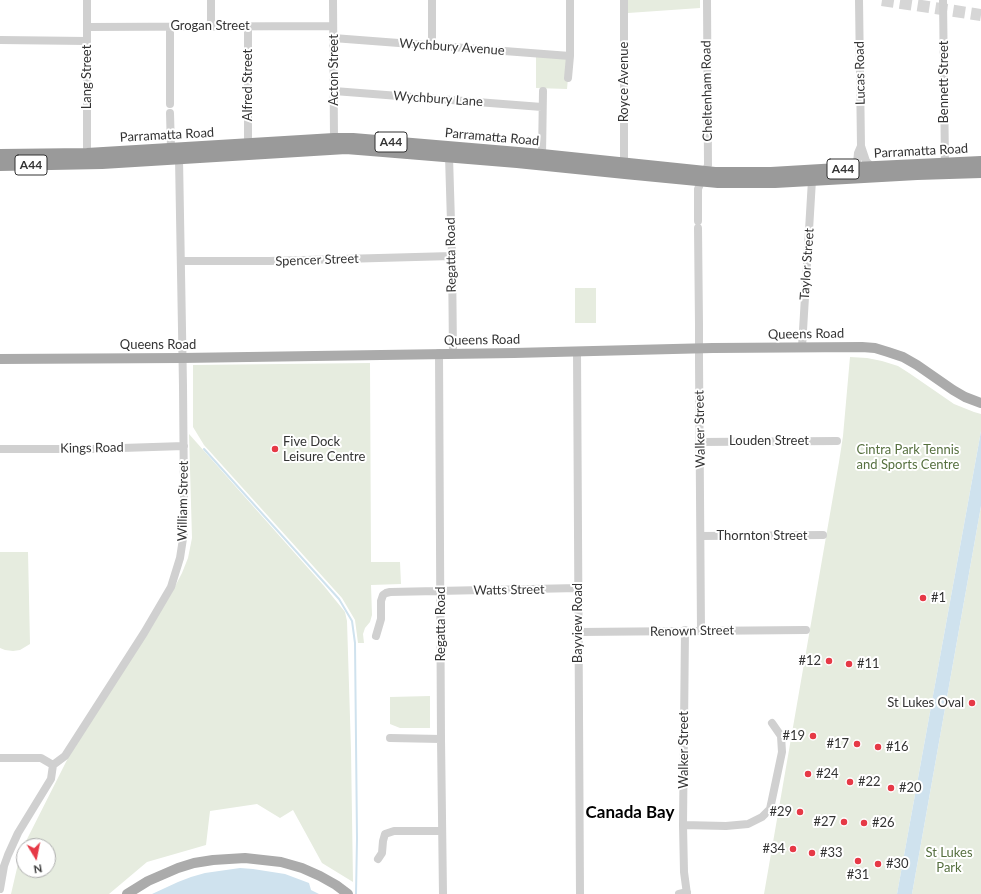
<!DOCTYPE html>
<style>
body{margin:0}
#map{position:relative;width:981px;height:894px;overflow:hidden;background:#fff;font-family:Lato,sans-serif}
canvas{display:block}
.north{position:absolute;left:16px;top:838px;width:40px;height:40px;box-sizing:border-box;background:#fff;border:1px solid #adadad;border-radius:50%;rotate:170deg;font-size:11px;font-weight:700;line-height:16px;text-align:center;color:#333}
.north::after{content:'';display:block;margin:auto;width:14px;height:18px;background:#e63946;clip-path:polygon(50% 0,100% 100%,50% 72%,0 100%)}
</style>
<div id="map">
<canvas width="981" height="894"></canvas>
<div class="north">N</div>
</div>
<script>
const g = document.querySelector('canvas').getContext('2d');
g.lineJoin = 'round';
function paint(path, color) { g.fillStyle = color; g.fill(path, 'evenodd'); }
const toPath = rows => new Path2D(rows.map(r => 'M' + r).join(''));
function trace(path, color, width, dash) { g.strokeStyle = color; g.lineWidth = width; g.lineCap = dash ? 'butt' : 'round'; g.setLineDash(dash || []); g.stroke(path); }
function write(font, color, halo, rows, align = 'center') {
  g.font = font + ' Lato,sans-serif'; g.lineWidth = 4; g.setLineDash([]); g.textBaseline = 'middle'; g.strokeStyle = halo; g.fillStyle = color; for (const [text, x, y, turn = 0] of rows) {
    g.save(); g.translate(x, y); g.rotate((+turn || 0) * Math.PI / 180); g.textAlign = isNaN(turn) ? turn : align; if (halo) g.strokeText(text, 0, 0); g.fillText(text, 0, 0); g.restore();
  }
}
const green = toPath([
 [628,0,700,0,700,8,628,13],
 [536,53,570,56,567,89,536,88],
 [575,288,596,288,596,323,575,323],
 [850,357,867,358,882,361,898,366,909,373,954,404,974,412,981,414,981,431,897,894,764,894,839,462,843,436],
 [370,363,371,562,400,562,401,584,371,585,372,615,370,622,365,628,363,634,364,643,358,643,355,620,342,598,204,445,193,427,193,365],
 [189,434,324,586,345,612,347,621,351,750,353,882,322,863,293,810,280,818,257,804,210,811,206,845,147,862,109,894,11,894,21,851,68,758,171,594,182,573,188,558,192,538],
 [24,846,48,846,48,870,24,870],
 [981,506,981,894,912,894],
 [0,552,28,552,30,644,20,650,13,651,5,650,0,648],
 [430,696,430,728,400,728,390,724,390,697]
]);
const water = toPath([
 [981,431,981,506,912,894,897,894],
 [240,868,253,869,285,874,309,883,311,890,319,894,152,894,178,882,191,877,205,873]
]);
const stream = toPath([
 [204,449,339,599,352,621,355,643,357,839,356,894]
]);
const highwayTunnel = toPath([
 [882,0,981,15]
]);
const minor = toPath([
 [333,0,334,139],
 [624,0,624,164],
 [943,0,945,164],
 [211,26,211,0],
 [87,27,333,26],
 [333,38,570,56],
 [0,40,87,41],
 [432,46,432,0],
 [568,78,570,56,570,0],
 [334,91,542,107],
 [170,104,170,27],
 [170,113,171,149],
 [248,144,248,26],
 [861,146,866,161,872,167],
 [87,154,87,0],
 [542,155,543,91],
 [449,156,452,256,453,354],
 [855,168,857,163,858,153,861,146,859,0],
 [698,221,698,189,708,165,707,0],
 [698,228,699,325,699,361,701,630],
 [181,261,269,261,452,256],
 [802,347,812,180],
 [577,351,580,894],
 [439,353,441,739,443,894],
 [700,442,837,441],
 [0,449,91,449,184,446],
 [701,536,823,535],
 [685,630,683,825,684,872,687,894],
 [578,632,806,630],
 [376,636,381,619,381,601,383,595,386,593,390,592,578,588],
 [390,738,441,739],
 [0,758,41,758,53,765],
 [683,825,726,826,748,824,762,817,770,809,782,752,781,736,772,723],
 [378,859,382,853,383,841,385,834,394,831,442,831],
 [0,889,4,866,8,855,18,833,51,779,53,765,65,756,144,633,171,587,180,558,184,532,184,501,183,386,179,158],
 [679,894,687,892]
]);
const major = toPath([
 [0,359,182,358,514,353,713,348,862,347,875,348,888,352,903,357,917,365,953,390,965,397,981,403],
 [127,894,148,881,178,868,194,863,213,860,245,858,281,862,302,868,320,876,336,885,348,894]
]);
const highway = toPath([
 [0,155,87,154,334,139,353,139,542,155,715,173,771,173,855,168,981,162],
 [0,165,102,163,346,148,371,150,517,162,625,173,718,182,775,182,917,174,981,172]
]);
const markers = [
 [275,449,4,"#e63946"],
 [923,598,4,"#e63946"],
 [829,661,4,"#e63946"],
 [849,664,4,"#e63946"],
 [972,703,4,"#e63946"],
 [813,736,4,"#e63946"],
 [857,744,4,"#e63946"],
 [878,747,4,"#e63946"],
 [808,774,4,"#e63946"],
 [850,782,4,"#e63946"],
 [891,788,4,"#e63946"],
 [800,812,4,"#e63946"],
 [844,822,4,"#e63946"],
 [864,823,4,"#e63946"],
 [793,849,4,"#e63946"],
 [812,853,4,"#e63946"],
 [858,861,4,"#e63946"],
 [878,864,4,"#e63946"]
];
const shields = [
 [391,142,32],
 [31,165,32],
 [843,169,32]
];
const shieldNames = [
 ["A44",391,142],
 ["A44",31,165],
 ["A44",843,169]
];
const streetNames = [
 ["Grogan Street",210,26],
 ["Wychbury Avenue",452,47,4],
 ["Acton Street",334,70,-90],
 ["Lucas Road",860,73,-91],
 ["Lang Street",87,77,-90],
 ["Royce Avenue",624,82,-90],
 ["Bennett Street",944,82,-90],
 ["Alfred Street",248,85,-90],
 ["Cheltenham Road",707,91,-91],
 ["Wychbury Lane",438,99,4],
 ["Parramatta Road",167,135,-3],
 ["Parramatta Road",492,137,5],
 ["Parramatta Road",921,151,-3],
 ["Regatta Road",451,255,-91],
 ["Spencer Street",317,260,-2],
 ["Taylor Street",807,264,-86],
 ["Queens Road",806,334,-1],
 ["Queens Road",482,340,-1],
 ["Queens Road",158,345],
 ["Walker Street",700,429,-91],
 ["Louden Street",769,441],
 ["Kings Road",92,448,-1],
 ["William Street",183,501,-89],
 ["Thornton Street",762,536],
 ["Watts Street",509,590,-1],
 ["Bayview Road",578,623,-90],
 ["Regatta Road",441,624,-90],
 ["Renown Street",692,631,-1],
 ["Walker Street",684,750,-90]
];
const poiNames = [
 ["Five Dock",283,442],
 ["Leisure Centre",283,457],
 ["#1",931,598],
 ["#12",821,661,"right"],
 ["#11",857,664],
 ["St Lukes Oval",964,703,"right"],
 ["#19",805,736,"right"],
 ["#17",849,744,"right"],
 ["#16",886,747],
 ["#24",816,774],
 ["#22",858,782],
 ["#20",899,788],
 ["#29",792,812,"right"],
 ["#27",836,822,"right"],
 ["#26",872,823],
 ["#34",785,849,"right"],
 ["#33",820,853],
 ["#30",886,864],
 ["#31",858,875,"center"]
];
const parkNames = [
 ["Cintra Park Tennis",908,450],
 ["and Sports Centre",908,465],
 ["St Lukes",949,853],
 ["Park",949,868]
];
const districtNames = [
 ["Canada Bay",630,813]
];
paint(green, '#e6ecdf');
paint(water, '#cfe2ee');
trace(stream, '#cfe2ee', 2);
trace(highwayTunnel, '#d6d6d6', 12, [12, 6]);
trace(minor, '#d0d0d0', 8);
trace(major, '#ababab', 10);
trace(highway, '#9a9a9a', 12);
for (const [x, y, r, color] of markers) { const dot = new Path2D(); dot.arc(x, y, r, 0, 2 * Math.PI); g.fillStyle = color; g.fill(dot); trace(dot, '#fff', 1.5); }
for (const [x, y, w] of shields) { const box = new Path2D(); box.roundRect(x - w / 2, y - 10, w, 20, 3); g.fillStyle = '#fff'; g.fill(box); trace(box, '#333', 1); }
write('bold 12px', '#333', null, shieldNames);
write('13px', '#333', '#fff', streetNames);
write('13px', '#333', '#fff', poiNames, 'left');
write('13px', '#56703f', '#fff', parkNames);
write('bold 17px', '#000', '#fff', districtNames);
</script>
